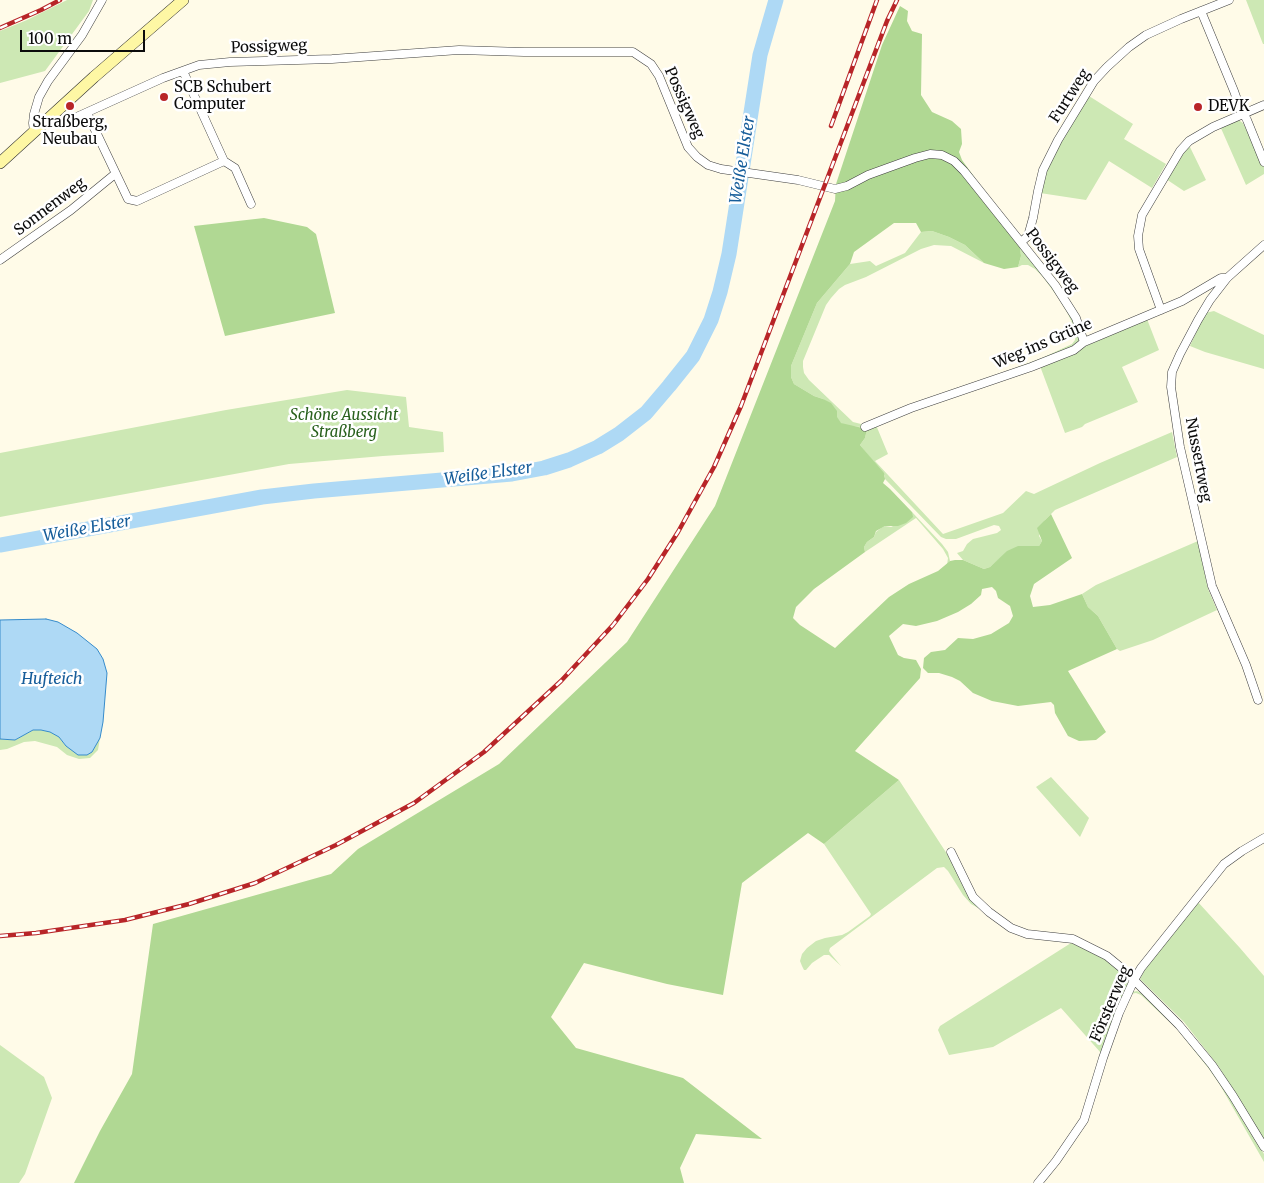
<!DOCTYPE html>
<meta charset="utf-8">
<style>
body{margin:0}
#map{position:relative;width:1264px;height:1183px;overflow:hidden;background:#fffbe8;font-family:Merriweather,serif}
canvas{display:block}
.scale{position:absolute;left:20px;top:30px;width:125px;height:22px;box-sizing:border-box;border:2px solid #0b0b0b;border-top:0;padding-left:6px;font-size:15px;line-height:18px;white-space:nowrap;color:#0b0b0b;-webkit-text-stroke:4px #fff;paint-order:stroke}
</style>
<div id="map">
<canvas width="1264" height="1183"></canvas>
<div class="scale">100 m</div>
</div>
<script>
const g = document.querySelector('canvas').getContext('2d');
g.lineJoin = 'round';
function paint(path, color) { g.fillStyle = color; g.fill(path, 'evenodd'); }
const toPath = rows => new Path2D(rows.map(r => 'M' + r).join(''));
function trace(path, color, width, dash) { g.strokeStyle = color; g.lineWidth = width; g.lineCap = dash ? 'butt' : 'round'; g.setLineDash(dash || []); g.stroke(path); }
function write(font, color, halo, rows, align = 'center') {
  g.font = font + ' Merriweather,serif'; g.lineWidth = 5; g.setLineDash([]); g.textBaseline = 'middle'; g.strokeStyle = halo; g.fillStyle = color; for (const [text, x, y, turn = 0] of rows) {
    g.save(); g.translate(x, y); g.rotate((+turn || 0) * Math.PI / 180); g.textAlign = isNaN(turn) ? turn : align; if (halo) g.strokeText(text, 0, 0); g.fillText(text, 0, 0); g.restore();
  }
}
const green = toPath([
 [67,0,93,0,89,11,45,71,0,83,0,31,27,20],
 [1246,0,1264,0,1264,44,1263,44],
 [1089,96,1133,124,1124,139,1166,164,1152,188,1109,161,1086,200,1040,193,1046,167],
 [1237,119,1243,123,1264,167,1264,174,1246,185,1220,126],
 [1189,145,1206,180,1184,191,1166,179,1179,157],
 [932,231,949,237,965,245,984,263,951,246,934,245,921,249,866,277,845,285,839,289,831,298,826,305,803,361,803,367,804,373,809,380,853,422,861,424,868,423,1042,358,1072,344,1075,340,1076,334,1073,325,1068,314,1059,299,1043,277,1035,269,1028,265,1022,265,1018,267,1021,256,1020,247,1044,275,1074,321,1080,340,1078,344,1071,348,905,409,861,427,848,426,840,423,823,399,814,396,794,384,791,377,791,366,817,303,850,264,870,261,876,266,905,253,921,232],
 [1214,311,1264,335,1264,369,1205,352,1190,346,1205,313],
 [1147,319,1159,350,1122,367,1138,402,1085,424,1082,427,1065,433,1040,366,1062,358,1086,346],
 [347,390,406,397,409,427,443,432,444,452,383,456,289,464,0,517,0,453,226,410],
 [876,425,888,454,875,461,943,534,1003,513,1026,491,1034,494,1100,463,1165,435,1172,432,1177,457,1055,510,1045,520,1039,536,1042,541,1039,546,999,559,990,567,984,569,963,560,957,553,963,551,967,544,973,539,997,533,1001,530,999,526,994,525,956,539,946,539,941,537,885,479,885,476,860,445,865,438,867,429],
 [912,512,942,544,948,552,950,561,947,565,948,558,943,549,916,518,865,552,864,547,867,542,874,537,876,532,881,528,885,526,891,527,912,517],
 [1198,541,1208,589,1217,610,1153,640,1120,651,1117,649,1098,616,1088,607,1082,594,1096,585],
 [33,730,41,730,50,731,59,737,66,746,92,752,100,738,98,750,90,758,79,759,67,755,57,747,35,741,24,742,7,749,0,750,0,739,15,740],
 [1051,777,1089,818,1080,837,1036,787],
 [899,780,949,857,964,888,972,900,979,905,978,908,971,904,963,895,948,871,944,867,937,868,830,948,829,951,831,954,841,966,829,955,824,955,812,963,806,970,804,970,802,966,800,961,802,954,807,948,816,941,825,938,842,935,848,932,870,916,871,914,824,844],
 [1197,901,1240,948,1264,976,1264,1141,1219,1067,1184,1022,1140,979,1150,960],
 [1071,943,1105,957,1127,976,1128,980,1127,990,1111,1024,1101,1053,1061,1008,993,1047,949,1055,938,1030,940,1026],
 [1137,991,1141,993,1176,1026,1206,1063,1237,1107,1264,1154,1264,1162,1220,1085,1209,1069,1177,1029,1141,995,1136,993,1131,994,1132,992],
 [0,1045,44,1077,52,1098,25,1174,19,1183,0,1183]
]);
const forest = toPath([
 [900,6,908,11,907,21,912,31,922,34,921,95,932,112,952,121,961,129,962,144,959,152,962,160,975,178,978,192,1020,247,1021,256,1018,267,1004,269,984,263,965,245,949,237,932,231,921,232,916,223,894,223,854,252,850,264,817,303,791,366,791,377,794,384,814,396,823,399,831,403,837,411,837,417,841,423,867,429,865,438,860,445,884,473,885,479,883,483,890,489,912,512,913,517,906,523,898,526,885,526,876,531,874,537,867,542,864,547,865,552,814,589,796,607,793,618,800,625,835,648,889,597,909,584,938,571,950,561,955,560,963,560,984,569,990,567,1007,551,1018,546,1039,546,1042,541,1037,528,1051,514,1072,558,1034,584,1030,596,1033,607,1050,605,1082,594,1088,607,1098,616,1117,649,1068,671,1106,732,1096,740,1079,741,1068,736,1055,713,1054,705,1051,702,1018,706,992,701,973,693,960,681,952,677,939,673,928,673,923,668,924,658,931,652,945,650,958,638,973,639,991,634,1009,623,1013,616,1010,606,998,598,996,591,992,587,982,589,981,595,971,604,958,612,937,621,916,626,903,624,889,636,898,655,904,658,916,660,921,669,920,678,855,751,899,780,824,844,808,833,742,883,723,995,667,984,584,963,551,1017,576,1048,683,1078,762,1139,696,1134,680,1168,684,1183,74,1183,100,1131,132,1074,153,924,331,874,358,849,499,764,627,642,715,506,835,201,836,184,882,45],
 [264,218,307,227,316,234,335,313,225,336,194,226]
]);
const water = toPath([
 [46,619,58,622,77,633,97,649,103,659,107,673,103,722,100,738,92,752,87,755,78,755,66,746,59,737,50,732,41,730,33,730,15,740,0,739,0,620,46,619]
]);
const river = toPath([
 [0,545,262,497,314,491,512,474,544,468,569,460,598,447,619,434,646,413,669,386,693,356,711,320,720,292,729,254,760,55,776,0]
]);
const street = toPath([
 [1201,11,1234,91,1239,105,1247,120,1264,162],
 [87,113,128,199,137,201,224,161,183,71],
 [47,120,54,123,61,124,163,78,199,65,230,62,332,59,459,50,524,52,633,52,651,64,659,76,688,147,697,157,708,165,721,169,798,180,835,189,847,186,868,175,915,158,930,154,942,155,954,161,964,171,1055,285,1076,318,1084,342],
 [34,132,33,123,34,114,39,97,48,81,82,35,102,0],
 [224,161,235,168,251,204],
 [1021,242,1028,236,1033,218,1038,191,1043,170,1058,140,1094,81,1107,67,1129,47,1146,35,1181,19,1229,0],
 [0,260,71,210,115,174],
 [1161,310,1139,249,1138,236,1142,215,1180,151,1189,141,1213,127,1264,105],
 [865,427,911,408,1031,367,1074,350,1084,342,1182,301,1221,278,1227,278],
 [1258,700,1246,665,1212,586,1180,447,1171,387,1172,372,1180,354,1198,320,1210,300,1227,278,1264,245],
 [951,852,973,897,989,912,1011,928,1027,934,1073,939,1107,956,1124,970,1179,1025,1212,1065,1233,1096,1264,1147],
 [1038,1183,1056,1161,1084,1120,1103,1058,1119,1013,1134,980,1141,968,1224,864,1242,851,1264,838]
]);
const secondary = toPath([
 [0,163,94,77,183,0]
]);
const rail = toPath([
 [0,28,41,10,60,0],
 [831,126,877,0],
 [0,936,36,933,125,920,189,904,255,883,336,845,414,803,484,752,561,681,613,625,648,579,678,532,714,467,741,406,887,21,897,0]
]);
const markers = [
 [164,97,5,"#b82528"],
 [70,106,5,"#b82528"],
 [1198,107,5,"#b82528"]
];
const streetNames = [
 ["Possigweg",269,47,-2],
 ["Furtweg",1070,96,-57],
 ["Possigweg",684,103,66],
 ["Sonnenweg",50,207,-37],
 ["Possigweg",1052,261,53],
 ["Weg ins Grüne",1043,344,-23],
 ["Nussertweg",1198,460,79],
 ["Försterweg",1111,1004,-67]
];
const poiNames = [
 ["SCB Schubert",174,88],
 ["Computer",174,105],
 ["DEVK",1208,107],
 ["Straßberg,",70,123,"center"],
 ["Neubau",70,140,"center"]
];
const parkNames = [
 ["Schöne Aussicht",344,416],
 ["Straßberg",344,433]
];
const waterNames = [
 ["Weiße Elster",743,160,-81],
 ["Weiße Elster",488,474,-8],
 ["Weiße Elster",87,529,-10],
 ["Hufteich",52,679]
];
paint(green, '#cde8b4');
paint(forest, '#b0d893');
paint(water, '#aed9f5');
trace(water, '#368bcb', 1);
trace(river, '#aed9f5', 15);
trace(street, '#3e3e3e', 9);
trace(secondary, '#2d2d2d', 12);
trace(street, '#fff', 8);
trace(secondary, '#fef7a4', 11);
trace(rail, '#b82528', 4.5);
trace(rail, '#fff', 2.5, [8]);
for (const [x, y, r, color] of markers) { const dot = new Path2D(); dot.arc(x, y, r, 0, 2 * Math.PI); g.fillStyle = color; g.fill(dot); trace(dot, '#fff', 2); }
write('15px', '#0b0b0b', '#fff', streetNames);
write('15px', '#0b0b0b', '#fff', poiNames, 'left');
write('italic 15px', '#29611d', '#fff', parkNames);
write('italic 16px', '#165d9a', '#fff', waterNames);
</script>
